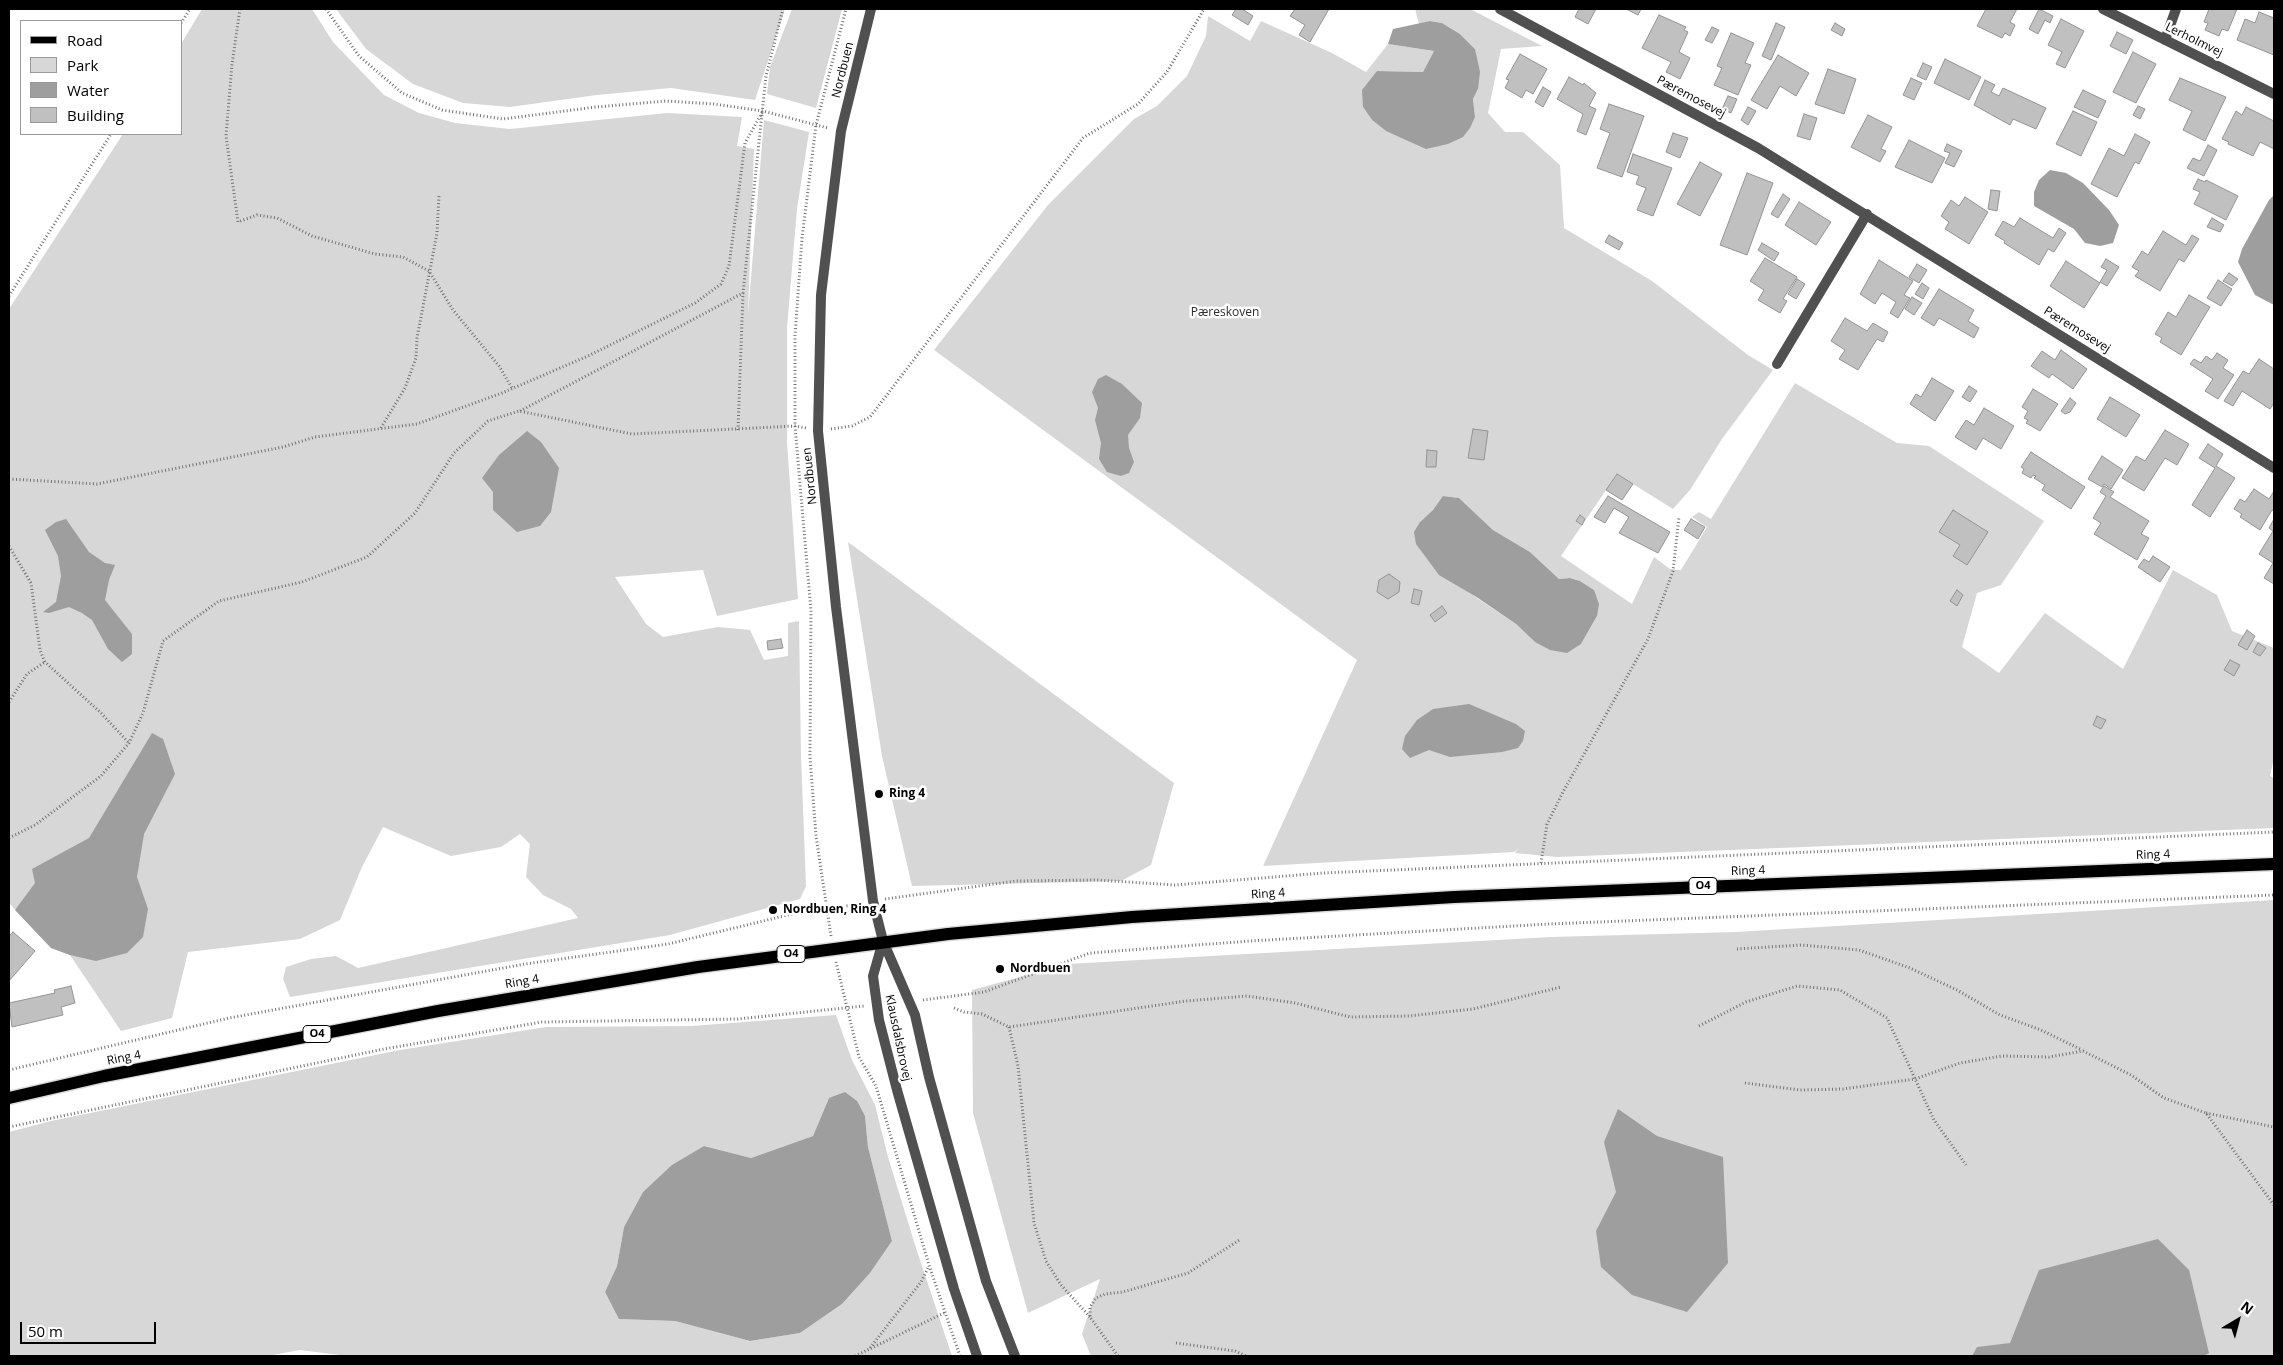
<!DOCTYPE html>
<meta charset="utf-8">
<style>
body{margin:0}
#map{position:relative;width:2283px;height:1365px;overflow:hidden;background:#fff;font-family:"Open Sans",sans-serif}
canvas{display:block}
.frame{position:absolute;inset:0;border:10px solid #000;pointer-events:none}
.legend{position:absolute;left:20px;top:20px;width:162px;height:115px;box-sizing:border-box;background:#fff;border:1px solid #999;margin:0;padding:6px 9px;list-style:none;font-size:15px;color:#000}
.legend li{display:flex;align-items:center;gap:10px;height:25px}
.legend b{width:25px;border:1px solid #999}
.north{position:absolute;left:2213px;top:1295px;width:50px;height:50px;-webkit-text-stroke:4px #fff;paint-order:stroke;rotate:37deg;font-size:14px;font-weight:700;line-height:20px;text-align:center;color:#000}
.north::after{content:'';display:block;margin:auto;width:18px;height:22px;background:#000;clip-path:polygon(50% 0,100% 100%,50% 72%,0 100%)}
.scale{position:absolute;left:20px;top:1322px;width:136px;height:22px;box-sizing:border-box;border:2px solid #000;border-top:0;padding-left:6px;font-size:15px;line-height:18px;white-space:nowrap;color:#000;-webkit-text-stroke:4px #fff;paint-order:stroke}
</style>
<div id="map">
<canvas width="2283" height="1365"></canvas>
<div class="frame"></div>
<ul class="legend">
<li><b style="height:6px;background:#000"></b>Road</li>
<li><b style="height:14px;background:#d7d7d7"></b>Park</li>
<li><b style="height:14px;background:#9e9e9e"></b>Water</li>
<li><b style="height:14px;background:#c0c0c0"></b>Building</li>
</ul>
<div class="north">N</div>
<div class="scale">50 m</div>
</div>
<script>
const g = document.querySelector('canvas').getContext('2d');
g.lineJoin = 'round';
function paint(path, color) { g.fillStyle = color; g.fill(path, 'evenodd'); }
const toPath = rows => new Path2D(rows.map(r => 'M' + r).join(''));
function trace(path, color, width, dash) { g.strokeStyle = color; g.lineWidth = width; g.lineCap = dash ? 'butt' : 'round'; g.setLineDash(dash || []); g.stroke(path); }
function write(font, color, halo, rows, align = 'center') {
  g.font = font + ' "Open Sans",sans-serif'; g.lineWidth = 5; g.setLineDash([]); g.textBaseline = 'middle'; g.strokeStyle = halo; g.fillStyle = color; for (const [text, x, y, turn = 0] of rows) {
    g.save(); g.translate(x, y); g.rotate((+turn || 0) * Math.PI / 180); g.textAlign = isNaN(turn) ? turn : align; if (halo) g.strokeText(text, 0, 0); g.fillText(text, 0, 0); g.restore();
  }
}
const green = toPath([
 [202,9,312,9,333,42,384,95,419,113,455,123,510,129,667,113,742,117,737,146,754,149,748,315,764,120,809,132,797,209,787,328,787,442,798,599,717,616,703,570,615,577,646,624,663,637,718,627,750,630,764,660,788,656,788,623,799,621,801,756,806,886,800,899,670,935,290,997,283,979,286,967,311,959,336,956,358,968,578,918,571,909,543,895,526,877,530,844,520,834,501,847,451,856,383,827,362,867,340,920,300,939,188,952,172,1018,121,1031,70,955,51,948,9,903,9,309,123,134,181,134,181,44],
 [336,9,785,9,755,100,671,88,597,95,510,107,463,103,413,84,366,49],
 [792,9,842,9,816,108,767,94,770,67],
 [1415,9,1470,9,1542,46,1501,49,1488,113,1505,132,1523,132,1560,165,1564,228,1652,281,1748,355,1773,370,1722,439,1690,490,1673,509,1617,474,1561,556,1632,604,1654,557,1670,569,1681,570,1707,527,1692,517,1699,512,1711,519,1795,383,1897,443,1929,446,2044,521,2001,585,1977,593,1962,647,1999,673,2045,613,2123,669,2173,570,2217,595,2232,631,2274,648,2274,758,2270,776,2274,778,2274,828,1557,857,1515,853,1518,849,1514,852,1263,866,1357,660,934,350,1048,205,1134,119,1157,106,1187,76,1206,36,1208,16,1250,41,1261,21,1332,53,1366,72,1388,44,1434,51,1423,72,1377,71,1363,107,1372,120,1386,131,1475,117,1473,99,1478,89,1475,49,1460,34,1442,23,1430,21,1419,24],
 [1444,496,1459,498,1493,530,1530,552,1559,579,1570,578,1580,581,1594,590,1597,616,1581,644,1535,642,1516,624,1459,586,1420,522,1433,510],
 [848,542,1174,783,1151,865,1121,881,912,886,882,756],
 [2274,900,2274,1356,1091,1356,1082,1334,1100,1279,1028,1313,973,1113,972,990,1068,964,1551,937,1736,932],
 [836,1015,852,1060,875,1105,888,1157,916,1248,952,1356,347,1356,300,1350,267,1356,9,1356,9,1132,51,1121,400,1050,546,1027,692,1026],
 [829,1098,865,1116,868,1147,892,1241,870,1273,842,1304,800,1333,750,1341,675,1321,620,1319,605,1292,617,1266,624,1227,643,1192,704,1146,751,1158,813,1136]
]);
const water = toPath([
 [1430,21,1442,23,1460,34,1475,49,1480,72,1478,89,1473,99,1475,117,1470,128,1463,137,1448,144,1426,149,1386,131,1372,120,1363,107,1362,90,1377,71,1423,72,1434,51,1388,44,1393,29],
 [2050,170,2066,173,2083,183,2109,210,2119,225,2113,243,2100,246,2085,243,2074,229,2034,206,2034,192,2039,180],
 [2274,195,2274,305,2255,295,2238,262,2242,249,2269,200],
 [1106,375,1122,384,1142,403,1140,418,1128,435,1129,448,1134,462,1129,473,1121,476,1107,472,1099,459,1101,443,1095,420,1098,408,1092,392,1098,379],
 [527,431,541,442,559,468,551,512,540,526,517,532,493,510,493,492,482,478,499,455],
 [1443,496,1459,498,1493,530,1530,552,1559,579,1570,578,1580,581,1594,590,1599,604,1597,616,1581,644,1567,653,1550,650,1535,642,1516,624,1478,598,1439,575,1416,544,1414,532,1420,522,1433,510],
 [66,519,89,552,105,563,115,565,109,580,105,600,132,634,132,654,122,662,108,649,92,620,82,613,69,607,49,613,43,612,56,602,61,576,58,556,45,530,56,522],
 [1469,704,1516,724,1525,731,1523,741,1518,748,1502,752,1450,757,1429,750,1410,758,1402,749,1405,736,1417,720,1433,709],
 [152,733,163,739,175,774,144,834,137,877,148,909,143,937,127,953,96,961,70,955,51,948,15,910,35,883,32,869,89,838],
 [845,1092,857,1101,865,1116,868,1147,892,1241,870,1273,842,1304,800,1333,750,1341,675,1321,619,1319,605,1292,617,1266,624,1227,643,1192,672,1165,704,1146,751,1158,813,1136,829,1098],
 [1618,1109,1657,1136,1723,1157,1728,1263,1687,1312,1632,1295,1601,1267,1596,1231,1616,1192,1604,1142],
 [2158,1239,2189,1270,2209,1353,2204,1356,1972,1356,1977,1347,2010,1343,2039,1270]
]);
const building = toPath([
 [1236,9,1242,9,1253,16,1248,25,1232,15,1236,9],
 [1295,9,1329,9,1310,42,1299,35,1305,25,1290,16,1295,9],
 [1579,9,1596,9,1588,24,1575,17,1579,9],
 [1626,9,1641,9,1638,15,1626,9],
 [1986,9,2017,9,2010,22,2015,25,2010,36,2005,33,2002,38,1977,26,1986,9],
 [2039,9,2053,16,2050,23,2045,20,2038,34,2029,29,2039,9],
 [2209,9,2237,9,2228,31,2222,29,2219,36,2205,30,2208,23,2204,22,2209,9],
 [2259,12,2274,18,2274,55,2237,40,2245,19,2255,23,2259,12],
 [1659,15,1686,27,1684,30,1688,32,1679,52,1690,58,1680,79,1666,72,1671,62,1642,48,1659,15],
 [2061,19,2084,31,2065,68,2056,64,2062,52,2048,45,2061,19],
 [1776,23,1785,27,1771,60,1762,56,1776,23],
 [1835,23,1845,29,1842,36,1831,30,1835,23],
 [1712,27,1719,30,1712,43,1705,40,1712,27],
 [2117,32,2133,40,2126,54,2110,46,2117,32],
 [1731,33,1754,43,1745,63,1751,65,1738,95,1714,85,1722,68,1717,66,1731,33],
 [2133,52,2156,64,2136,103,2113,92,2133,52],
 [1520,54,1547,69,1533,94,1526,90,1522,98,1505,88,1509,80,1506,79,1520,54],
 [1778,55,1809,73,1796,96,1780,86,1767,109,1751,100,1778,55],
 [1945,59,1981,77,1969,100,1934,83,1945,59],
 [1923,63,1932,67,1926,80,1917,76,1923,63],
 [1828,69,1856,79,1844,114,1815,104,1828,69],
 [1569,77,1583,85,1584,83,1596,93,1589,106,1596,109,1586,135,1577,131,1583,114,1557,99,1569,77],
 [1911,78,1922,83,1914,100,1903,95,1911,78],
 [2180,78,2226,97,2205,141,2183,130,2192,111,2169,100,2180,78],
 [1985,80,1995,85,1991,92,1999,96,2003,88,2046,108,2036,129,2013,119,2010,125,1974,105,1985,80],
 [1543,87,1551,92,1543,107,1535,102,1543,87],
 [2083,90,2106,101,2098,118,2074,107,2083,90],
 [1728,96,1737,99,1731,113,1722,109,1728,96],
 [1609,104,1644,116,1622,177,1597,168,1610,133,1600,129,1609,104],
 [2138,106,2145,109,2140,119,2133,115,2138,106],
 [1748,107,1756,111,1748,125,1741,120,1748,107],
 [2246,107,2274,121,2274,149,2260,142,2253,156,2228,144,2229,142,2222,139,2236,111,2242,115,2246,107],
 [2073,111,2097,122,2081,156,2056,144,2073,111],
 [1804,114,1817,118,1810,140,1797,136,1804,114],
 [1868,115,1892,127,1881,149,1886,151,1880,162,1851,147,1868,115],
 [1673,133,1688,138,1680,158,1666,152,1673,133],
 [2135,134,2150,142,2139,164,2135,162,2117,197,2091,184,2109,148,2124,156,2135,134],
 [1909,140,1945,158,1932,183,1895,167,1909,140],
 [1947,144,1962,151,1954,167,1945,163,1950,153,1944,151,1947,144],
 [2208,145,2217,150,2204,176,2187,168,2193,158,2200,161,2208,145],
 [1633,154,1672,168,1653,216,1637,210,1646,188,1636,184,1639,176,1627,172,1633,154],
 [1700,162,1722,174,1700,216,1677,204,1700,162],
 [1747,173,1773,183,1747,255,1720,245,1747,173],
 [2198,179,2205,182,2206,180,2238,196,2226,220,2194,204,2200,192,2193,189,2198,179],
 [1991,190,2000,191,1997,211,1988,209,1991,190],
 [1783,194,1790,199,1778,218,1771,214,1783,194],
 [1965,197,1988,212,1969,244,1945,229,1949,222,1941,216,1951,200,1959,206,1965,197],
 [1799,202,1831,222,1816,245,1785,225,1799,202],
 [2020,218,2053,238,2059,228,2066,233,2054,252,2048,249,2039,265,2004,243,2005,241,1995,235,2003,221,2014,227,2020,218],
 [2212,218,2224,225,2220,232,2207,227,2212,218],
 [2163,231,2186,245,2192,235,2199,239,2184,262,2179,259,2160,291,2135,276,2139,271,2132,267,2142,251,2148,255,2163,231],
 [1609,235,1623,243,1619,250,1605,242,1609,235],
 [1762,243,1779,253,1774,261,1758,250,1762,243],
 [1765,258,1797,277,1783,299,1787,301,1780,313,1758,300,1764,290,1750,281,1765,258],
 [2106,259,2119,267,2107,286,2100,282,2107,270,2101,267,2106,259],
 [1879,260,1913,281,1904,295,1910,298,1898,318,1890,313,1896,302,1882,293,1875,304,1860,294,1879,260],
 [2066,261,2100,283,2084,308,2050,286,2066,261],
 [1917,264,1927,270,1919,283,1909,277,1917,264],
 [2229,273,2238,279,2232,286,2223,281,2229,273],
 [1797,279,1805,284,1796,299,1788,294,1797,279],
 [2218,280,2232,289,2221,306,2207,298,2218,280],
 [1922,283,1929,288,1923,299,1915,294,1922,283],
 [1939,289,1974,310,1968,321,1979,328,1974,338,1939,318,1934,326,1921,318,1939,289],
 [2189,295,2210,307,2181,355,2160,342,2162,338,2155,334,2168,312,2176,317,2189,295],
 [1912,297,1922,303,1914,315,1905,309,1912,297],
 [1845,318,1867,331,1873,323,1888,332,1883,342,1877,339,1858,370,1839,359,1845,350,1831,341,1845,318],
 [2061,350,2087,369,2073,389,2052,374,2049,378,2031,366,2042,351,2055,360,2061,350],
 [2217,353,2228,360,2223,368,2234,375,2218,399,2205,391,2213,379,2190,364,2194,359,2201,363,2206,356,2212,360,2217,353],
 [2259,359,2274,369,2274,403,2270,409,2242,391,2233,406,2224,401,2243,371,2249,374,2259,359],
 [1932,378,1954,391,1935,421,1910,404,1916,394,1921,397,1932,378],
 [1969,386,1977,391,1970,402,1962,397,1969,386],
 [2033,389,2058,404,2040,431,2026,423,2028,420,2024,418,2028,411,2022,407,2033,389],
 [2110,397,2140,415,2126,437,2097,419,2110,397],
 [2070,398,2076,403,2070,412,2065,414,2061,411,2070,398],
 [1984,408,2014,426,2001,449,1983,438,1976,450,1955,437,1966,420,1974,425,1984,408],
 [1473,429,1488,431,1484,460,1468,458,1473,429],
 [2165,430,2189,444,2177,465,2165,458,2144,491,2122,478,2136,456,2145,461,2165,430],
 [2208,444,2223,454,2216,466,2235,478,2210,517,2192,505,2215,468,2199,458,2208,444],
 [1427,450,1437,451,1436,467,1426,467,1427,450],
 [2031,452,2085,487,2071,509,2042,490,2045,485,2034,478,2036,476,2033,475,2031,478,2022,473,2024,469,2021,467,2031,452],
 [2102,456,2123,470,2111,489,2104,484,2102,487,2088,479,2102,456],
 [1617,474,1633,484,1622,500,1606,490,1617,474],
 [2104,486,2114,492,2110,497,2149,521,2141,534,2149,538,2137,560,2094,534,2101,523,2093,518,2106,496,2100,492,2104,486],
 [2254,489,2269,499,2274,491,2274,511,2272,510,2260,530,2240,517,2242,514,2234,509,2240,499,2245,502,2254,489],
 [1608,496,1670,532,1658,553,1619,533,1629,517,1614,508,1605,523,1594,517,1608,496],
 [1953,510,1988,532,1967,565,1953,556,1960,545,1939,532,1953,510],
 [1580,515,1585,519,1582,525,1576,521,1580,515],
 [1691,519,1705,527,1698,539,1684,530,1691,519],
 [2274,519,2274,584,2264,578,2273,563,2259,554,2273,531,2269,528,2274,519],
 [2153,556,2170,567,2160,582,2138,567,2144,559,2149,562,2153,556],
 [1389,574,1400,582,1399,592,1388,599,1377,592,1379,580,1389,574],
 [1414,589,1422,591,1419,605,1411,603,1414,589],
 [1957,590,1963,595,1957,606,1950,601,1957,590],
 [1442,606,1447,613,1435,622,1430,615,1442,606],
 [2247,630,2255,636,2247,650,2238,645,2247,630],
 [781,639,783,648,768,650,767,641,781,639],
 [2258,643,2266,648,2260,656,2253,652,2258,643],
 [2230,660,2240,665,2234,676,2224,670,2230,660],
 [2097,716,2106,720,2101,729,2093,725,2097,716],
 [13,932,35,951,9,981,9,936,13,932],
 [71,986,75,1003,61,1007,63,1015,12,1027,9,1003,55,993,54,990,71,986]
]);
const path = toPath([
 [240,9,232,64,226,136,238,222,257,215,277,218,312,236,375,254,403,257,429,271,453,310,499,366,512,388],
 [326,9,359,56,402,93,442,110,503,119,596,107,666,101,714,104,763,111,828,128],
 [181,23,190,9],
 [9,296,111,134],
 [520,411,743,293,766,76,783,9],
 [381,428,405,388,416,358,417,338,437,233,439,195],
 [831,429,852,426,870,417,1083,138,1138,104,1167,72,1204,9],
 [738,430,743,293],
 [9,479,97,484,283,447,315,437,417,424,502,393,588,356,695,303,721,284,729,266,745,143,763,111],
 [9,546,31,583,40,650,45,662,101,713,129,743],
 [9,702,27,674,45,662],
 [9,838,35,825,101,776,129,743,143,713,163,641,219,601,302,582,367,557,415,513,454,453,488,421,519,411,632,434,795,426,806,428],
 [1541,863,1547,824,1563,792,1648,639,1673,571,1679,517],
 [885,899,1016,881,1097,880,1175,885,1323,873,2274,832],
 [831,936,816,836,810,757,811,611,795,426,795,336,802,238,816,125,846,9],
 [1737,949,1801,945,1859,950,1910,968,1957,990,2000,1015,2041,1030,2082,1050],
 [836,962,859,1057,876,1086,929,1265,960,1356],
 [923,1000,984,992,1090,953,1250,941,1549,924,2274,895],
 [954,1008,964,1012,982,1014,1009,1027,1186,1001,1247,996,1295,1003,1350,1017,1409,1016,1473,1009,1561,987],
 [1699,1026,1746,1002,1797,986,1840,990,1887,1018,1934,1120,1966,1165],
 [1009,1027,1018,1066,1034,1223,1046,1261,1061,1285,1090,1317],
 [9,1070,229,1018,525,964,668,944,788,915,859,904],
 [1745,1083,1800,1090,1843,1089,1915,1079,1960,1063,2002,1056,2049,1057,2083,1051,2131,1075,2164,1098,2206,1113,2274,1205],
 [2206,1113,2274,1127],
 [9,1127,384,1049,542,1022,738,1019,864,1006],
 [1176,1343,1235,1351,1246,1356],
 [870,1348,921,1282,929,1266],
 [855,1356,944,1313],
 [1118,1356,1090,1317,1090,1307,1096,1298,1105,1294,1123,1292,1188,1273,1241,1239]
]);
const minor = toPath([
 [1500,9,1758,148,2274,468],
 [2103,9,2274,94],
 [2165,40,2176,9],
 [1777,364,1867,214]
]);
const tertiary = toPath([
 [871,9,841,131,821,295,818,431,836,607,873,901,883,941,915,1015,929,1077,986,1281,1015,1356],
 [883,941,873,976,879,1020,897,1090,954,1289,977,1356]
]);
const primary = toPath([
 [9,1098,104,1076,438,1011,698,967,948,934,1132,917,1454,897,2274,864]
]);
const markers = [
 [879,794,5,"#000"],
 [773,910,5,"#000"],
 [1000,969,5,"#000"]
];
const shields = [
 [1703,886,28],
 [791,954,28],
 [317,1034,28]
];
const shieldNames = [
 ["O4",1703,886],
 ["O4",791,954],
 ["O4",317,1034]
];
const streetNames = [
 ["Lerholmvej",2194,40,26],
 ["Nordbuen",843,70,-76],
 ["Pæremosevej",1691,97,28],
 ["Pæremosevej",2077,330,32],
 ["Nordbuen",810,476,-96],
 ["Ring 4",2153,855,-2],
 ["Ring 4",1748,871,-2],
 ["Ring 4",1268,894,-4],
 ["Ring 4",522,982,-10],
 ["Klausdalsbrovej",898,1038,78],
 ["Ring 4",124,1058,-11]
];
const parkNames = [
 ["Pæreskoven",1225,313]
];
const poiNames = [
 ["Ring 4",889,794],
 ["Nordbuen, Ring 4",783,910],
 ["Nordbuen",1010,969]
];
paint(green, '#d7d7d7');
paint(water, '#9e9e9e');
paint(building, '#c0c0c0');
trace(building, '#949494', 1);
trace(primary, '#dbdbdb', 15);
trace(path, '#727272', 3, [1, 2.5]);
trace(minor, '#505050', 10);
trace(tertiary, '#505050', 10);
trace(primary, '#000', 12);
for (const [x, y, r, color] of markers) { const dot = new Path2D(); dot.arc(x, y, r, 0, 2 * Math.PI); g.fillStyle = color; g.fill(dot); trace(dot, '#fff', 2); }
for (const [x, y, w] of shields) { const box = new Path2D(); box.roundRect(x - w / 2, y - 8.5, w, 17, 4); g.fillStyle = '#fff'; g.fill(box); trace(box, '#000', 1); }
write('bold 11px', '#000', null, shieldNames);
write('12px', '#000', '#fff', streetNames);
write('12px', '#2e2e2e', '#fff', parkNames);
write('bold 12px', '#000', '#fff', poiNames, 'left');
</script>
